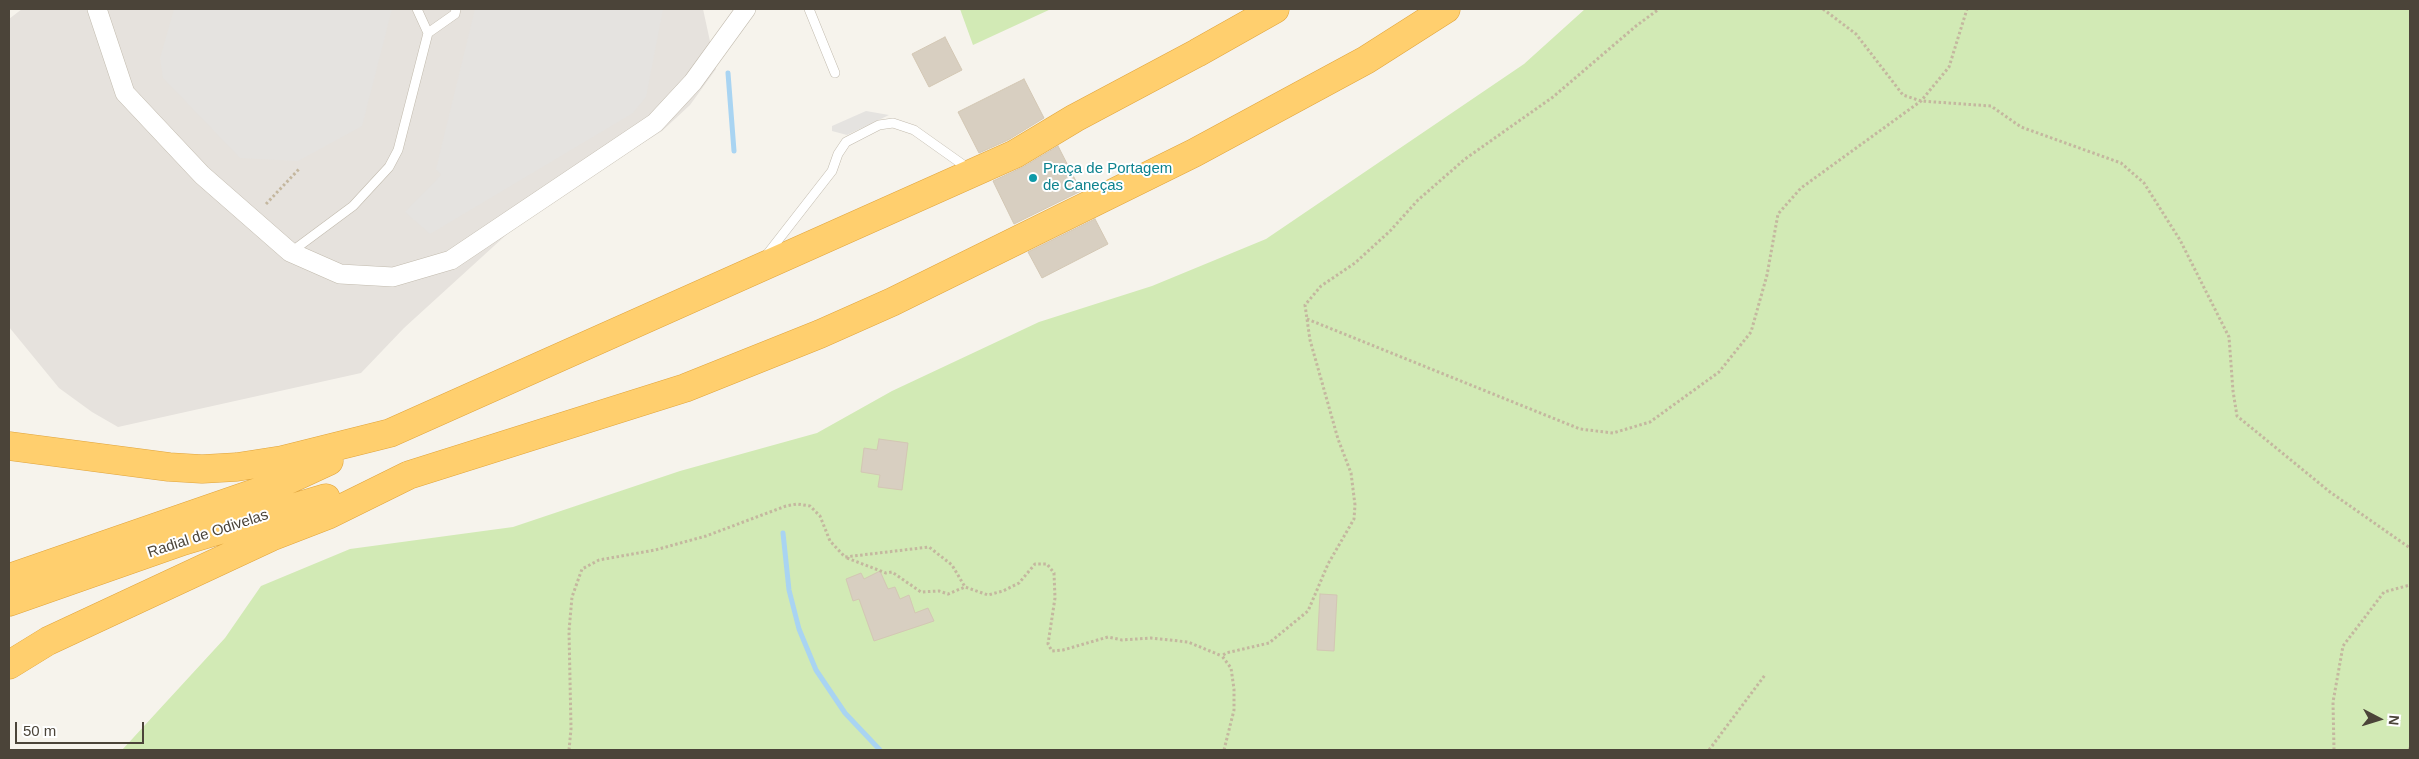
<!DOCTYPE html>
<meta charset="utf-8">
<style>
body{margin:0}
#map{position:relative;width:2419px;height:759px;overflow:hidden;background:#f6f3ec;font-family:Helvetica,sans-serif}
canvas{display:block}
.frame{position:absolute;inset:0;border:10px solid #4b4439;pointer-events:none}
.north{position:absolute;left:2354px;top:694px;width:50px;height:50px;-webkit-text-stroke:4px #fff;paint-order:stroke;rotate:95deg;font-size:14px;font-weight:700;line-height:20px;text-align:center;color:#4b4439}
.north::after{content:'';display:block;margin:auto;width:18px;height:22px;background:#4b4439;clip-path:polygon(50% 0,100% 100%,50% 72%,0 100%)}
.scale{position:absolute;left:15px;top:722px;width:129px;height:22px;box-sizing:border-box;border:2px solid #4b4439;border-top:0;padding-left:6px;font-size:15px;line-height:18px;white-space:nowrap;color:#4b4439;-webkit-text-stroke:4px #fff;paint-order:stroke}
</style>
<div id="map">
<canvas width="2419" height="759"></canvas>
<div class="frame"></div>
<div class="north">N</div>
<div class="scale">50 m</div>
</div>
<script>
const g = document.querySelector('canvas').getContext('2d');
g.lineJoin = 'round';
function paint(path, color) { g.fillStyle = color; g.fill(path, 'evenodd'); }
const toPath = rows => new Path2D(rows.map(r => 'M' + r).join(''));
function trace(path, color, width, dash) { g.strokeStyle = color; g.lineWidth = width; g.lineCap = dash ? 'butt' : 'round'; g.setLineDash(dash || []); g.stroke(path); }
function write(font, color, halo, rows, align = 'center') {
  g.font = font + ' Helvetica,sans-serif'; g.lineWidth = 4; g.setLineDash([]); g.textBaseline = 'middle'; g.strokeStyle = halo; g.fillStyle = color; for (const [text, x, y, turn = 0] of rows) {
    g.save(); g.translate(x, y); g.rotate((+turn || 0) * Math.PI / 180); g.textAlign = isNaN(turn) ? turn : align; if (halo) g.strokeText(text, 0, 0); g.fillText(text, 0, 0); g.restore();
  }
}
const industrial = toPath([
 [22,9,703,9,716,69,690,105,662,131,528,215,404,328,361,373,118,427,92,412,59,388,9,327,9,19]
]);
const green = toPath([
 [960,9,1051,9,973,45],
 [1585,9,2410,9,2410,750,122,750,225,638,261,586,350,549,513,527,680,471,817,433,892,391,1039,322,1152,286,1266,239,1524,64]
]);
const parking = toPath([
 [174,9,392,9,362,126,298,161,240,158,163,78,160,58],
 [475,9,663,9,646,97,633,113,430,234,405,212,441,175,436,169],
 [866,111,889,115,847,135,832,131,832,126]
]);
const stream = toPath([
 [728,73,734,151],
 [783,533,789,590,799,629,816,670,845,713,880,750]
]);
const building = toPath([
 [945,37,962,70,929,87,912,54,945,37],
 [1024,79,1044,118,1008,140,979,153,958,112,1024,79],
 [1058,146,1081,191,1014,224,993,181,1023,167,1058,146],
 [1095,219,1108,244,1042,278,1028,252,1095,219],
 [879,439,908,443,902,490,878,487,880,475,861,472,864,448,877,450,879,439],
 [880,571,888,589,895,587,900,599,909,595,915,613,928,608,934,621,874,641,859,599,853,601,846,579,861,573,864,579,880,571],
 [1320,594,1337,595,1334,651,1317,650,1320,594]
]);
const path = toPath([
 [1823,9,1856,34,1903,95,1921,101,1991,106,2021,127,2121,163,2144,183,2180,240,2229,337,2233,391,2237,416,2330,492,2410,548],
 [266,204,300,168],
 [1307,319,1580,429,1613,433,1650,422,1719,372,1751,332,1767,275,1778,214,1801,188,1921,101,1949,67,1967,9],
 [847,558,886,573,892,572,921,592,939,591,948,594,965,587],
 [569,750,571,729,569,631,572,597,582,569,599,560,655,550,706,536,786,506,797,504,810,506,820,516,830,541,845,557,929,547,952,565,965,587,988,595,1003,591,1019,583,1035,564,1047,564,1054,573,1055,598,1048,644,1052,651,1063,650,1108,637,1122,640,1151,638,1188,642,1222,656],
 [1224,750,1234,710,1234,689,1231,668,1222,656,1226,653,1269,643,1308,611,1328,564,1354,519,1355,505,1351,473,1338,439,1310,340,1305,305,1321,286,1355,263,1390,231,1418,200,1465,159,1553,97,1636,26,1659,9],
 [1709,750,1765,675],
 [2334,750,2333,702,2343,646,2384,592,2410,585],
 [2409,750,2410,748]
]);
const lane = toPath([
 [417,9,428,33],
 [809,9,835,73],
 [291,252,353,206,389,167,398,150,428,33,455,14,456,9],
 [765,257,832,171,838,154,846,142,879,125,893,123,914,130,969,169]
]);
const street = toPath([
 [97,9,125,93,202,175,290,252,340,274,393,277,451,260,655,123,693,82,746,9]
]);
const highway = toPath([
 [9,446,169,467,202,469,237,467,282,460,390,433,1015,154,1075,118,1197,53,1275,9],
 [9,578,275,486,329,461],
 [9,602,183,541,326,498],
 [9,665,48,641,271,537,328,515,409,475,685,388,820,334,892,302,1194,153,1366,60,1446,9]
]);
const markers = [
 [1033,178,5,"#0f9aa8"]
];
const cultureNames = [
 ["Praça de Portagem",1043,169],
 ["de Caneças",1043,186]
];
const streetNames = [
 ["Radial de Odivelas",208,534,-18]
];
paint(industrial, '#e6e2dd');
paint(green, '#d2eab5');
paint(parking, '#e5e3e0');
trace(stream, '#a9d4f2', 5);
paint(building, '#d8cfc1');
trace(building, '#d3c7b4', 1);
trace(lane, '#c2bbae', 10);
trace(street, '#c2bbae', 20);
trace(highway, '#e0a43c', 29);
trace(path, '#c4b79f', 3, [2.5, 2.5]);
trace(lane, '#fff', 9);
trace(street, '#fff', 19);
trace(highway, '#ffcf6e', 28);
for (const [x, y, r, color] of markers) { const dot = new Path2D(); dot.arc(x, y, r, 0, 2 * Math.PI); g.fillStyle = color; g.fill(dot); trace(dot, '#fff', 2); }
write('15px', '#0d838f', '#fff', cultureNames, 'left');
write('15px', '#4b4439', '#fff', streetNames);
</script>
